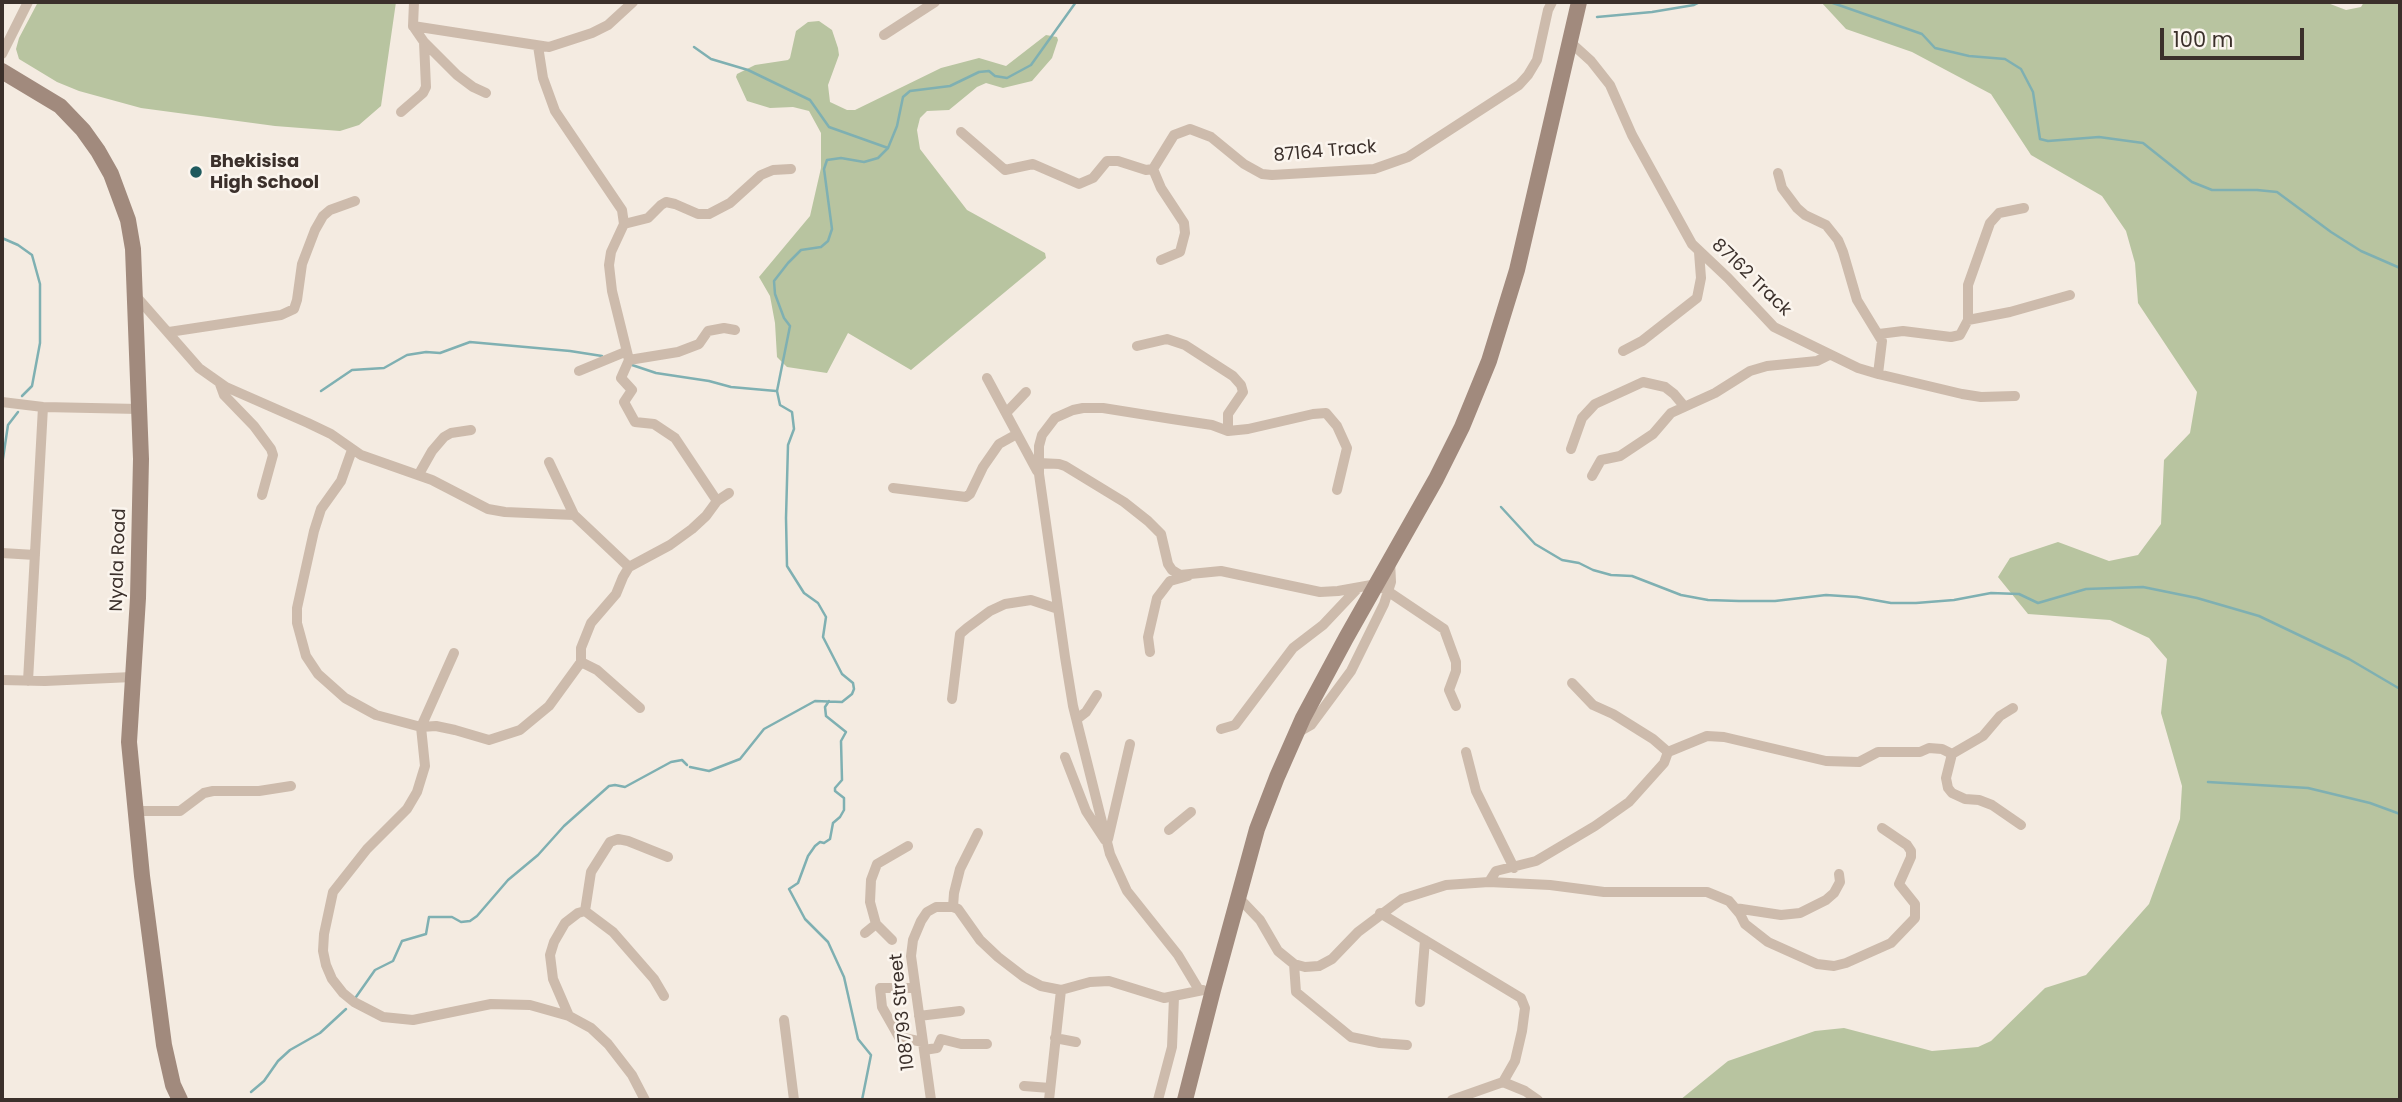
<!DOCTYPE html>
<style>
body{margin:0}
#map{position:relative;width:2402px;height:1102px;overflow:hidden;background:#f4ebe1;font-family:Poppins,sans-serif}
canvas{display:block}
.frame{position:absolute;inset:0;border:4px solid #3b302b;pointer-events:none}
.scale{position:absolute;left:2160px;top:28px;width:144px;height:32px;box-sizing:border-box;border:4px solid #3b302b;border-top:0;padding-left:9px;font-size:21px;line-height:24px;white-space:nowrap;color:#3b302b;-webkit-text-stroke:5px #fbf5ee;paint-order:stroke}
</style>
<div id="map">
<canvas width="2402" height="1102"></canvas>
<div class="frame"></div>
<div class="scale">100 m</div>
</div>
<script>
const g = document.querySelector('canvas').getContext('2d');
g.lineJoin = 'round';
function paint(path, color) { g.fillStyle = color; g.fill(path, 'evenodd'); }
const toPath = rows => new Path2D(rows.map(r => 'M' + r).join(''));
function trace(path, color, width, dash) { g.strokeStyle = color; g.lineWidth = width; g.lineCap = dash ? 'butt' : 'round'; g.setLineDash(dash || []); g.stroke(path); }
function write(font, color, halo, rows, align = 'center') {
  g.font = font + ' Poppins,sans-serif'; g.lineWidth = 5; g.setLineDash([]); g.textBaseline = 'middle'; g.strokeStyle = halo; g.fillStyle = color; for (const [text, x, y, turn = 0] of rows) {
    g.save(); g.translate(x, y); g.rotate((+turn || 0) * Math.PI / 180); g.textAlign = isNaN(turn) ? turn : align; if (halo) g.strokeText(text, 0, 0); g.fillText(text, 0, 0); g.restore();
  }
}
const green = toPath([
 [38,2,396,2,381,106,359,125,340,131,275,126,141,108,79,91,57,82,19,59,16,49,19,38],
 [1821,2,2325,2,2346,10,2361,7,2364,2,2400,2,2400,1100,1680,1100,1728,1061,1815,1031,1844,1028,1932,1051,1978,1047,1991,1041,2045,988,2086,975,2149,904,2180,819,2182,786,2161,713,2167,659,2149,638,2110,620,2028,614,1998,577,2010,558,2058,542,2109,561,2138,555,2161,524,2164,460,2190,433,2197,392,2138,303,2135,263,2126,231,2102,196,2031,155,1991,94,1912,52,1846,29],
 [819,21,832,30,838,48,839,55,828,85,830,102,847,110,855,110,941,68,979,58,1006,66,1046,35,1057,37,1058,40,1052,58,1032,81,1003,88,986,83,977,87,949,110,927,111,920,118,917,130,920,149,967,210,1045,253,1046,258,911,370,848,333,827,373,787,367,777,357,775,323,770,296,759,277,810,216,821,168,821,133,809,111,793,107,770,108,747,101,736,77,737,74,755,65,788,60,790,58,796,31,808,22]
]);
const stream = toPath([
 [1830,2,1922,34,1935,48,1969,56,2005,59,2021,69,2033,92,2040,139,2048,141,2099,137,2143,143,2192,182,2212,190,2257,190,2277,192,2331,232,2361,251,2400,268],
 [1597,17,1652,12,1694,5,1700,2],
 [694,47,711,59,748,70,810,100,829,127,888,148],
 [2,238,18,245,32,255,40,284,40,343,32,386,22,396],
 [632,365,656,373,709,381,731,387,776,391],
 [321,391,352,370,384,368,407,355,426,352,440,353,470,342,570,351,602,356],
 [2,465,8,425,18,412],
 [1501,507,1535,544,1562,560,1579,563,1593,570,1611,575,1632,576,1681,595,1708,600,1739,601,1775,601,1826,595,1857,597,1891,603,1916,603,1954,600,1991,593,2019,594,2038,603,2086,589,2143,587,2197,598,2259,616,2349,659,2400,689],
 [829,701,825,707,826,716,846,732,841,741,842,780,835,788,835,791,844,798,844,810,840,817,833,823,830,839,824,843,820,842,815,846,808,856,798,883,789,889,805,919,828,942,844,977,858,1039,871,1055,862,1100],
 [690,767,709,771,740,759,764,729,815,701,842,702,852,694,854,689,853,683,842,674,823,637,826,617,818,603,804,593,787,566,786,518,788,445,794,429,792,412,780,405,777,391,790,326,784,318,775,294,774,281,788,263,801,250,821,247,828,241,832,229,824,169,827,160,841,158,864,162,878,158,888,148,897,126,903,97,910,91,950,86,979,72,989,71,995,76,1007,78,1031,65,1076,2],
 [2208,782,2308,788,2370,803,2400,814],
 [356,997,375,970,393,961,402,941,426,934,429,917,452,917,461,922,470,921,477,916,508,880,538,855,564,826,609,786,615,785,625,787,671,762,682,760,687,765],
 [251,1092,264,1081,278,1061,290,1050,320,1033,346,1009]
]);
const street = toPath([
 [414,2,413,26,549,47,592,33,608,25,633,2],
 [413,26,424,42,457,75,473,87,486,93],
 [884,35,935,2],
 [1570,42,1591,61,1610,85,1632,135,1692,244,1728,278,1774,327,1858,368,1878,374,1962,394,1981,397,2015,396],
 [538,46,543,78,555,111,622,210,624,224,611,252,609,265,612,291,629,360,621,378,632,390,624,402,635,422,654,424,675,438,717,501],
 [2,54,28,2],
 [401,112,423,93,426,87,424,42],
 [961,132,1005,170,1033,164,1079,184,1093,178,1107,161,1118,161,1146,170,1153,169,1174,135,1190,129,1211,137,1244,164,1262,174,1272,175,1374,169,1408,157,1519,85,1528,75,1537,60,1548,10,1552,2],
 [1153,169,1161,188,1184,223,1185,233,1180,252,1161,260],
 [1778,173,1782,188,1797,208,1805,215,1826,225,1838,240,1843,252,1857,300,1882,341,1878,374],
 [624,224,648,218,661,205,666,202,675,204,698,214,709,214,730,203,761,175,773,170,791,169],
 [135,295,199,368,226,387,308,423,331,434,361,455,432,480,488,509,505,512,574,515],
 [1968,320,2010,312,2070,295],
 [169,332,281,315,294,309,297,300,302,264,315,230,323,216,330,210,355,201],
 [1879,334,1903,331,1951,337,1960,335,1968,320,1968,285,1990,223,1999,213,2024,208],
 [1137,346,1167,339,1185,345,1233,376,1241,385,1243,392,1228,414,1228,431],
 [1623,351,1642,341,1697,298,1701,278,1699,252],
 [629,360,678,352,699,344,708,331,724,328,735,330],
 [579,371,625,352],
 [987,378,1037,471],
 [220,384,224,395,254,426,271,449,273,455,262,495],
 [2,402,43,407,139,409],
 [1006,413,1026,392],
 [1571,449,1582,418,1595,404,1643,382,1665,387,1674,394,1684,406],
 [352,450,341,481,321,509,314,531,297,608,297,623,306,656,318,674,345,698,376,715,421,727,436,726,455,730,489,740,520,730,549,706,581,662,581,648,591,623,616,594,623,577,629,567],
 [549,462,574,515,629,567,670,545,692,529,706,516,717,501,729,493],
 [1039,463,1059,464,1065,466,1124,502,1148,521,1161,534,1168,564,1172,570,1180,575,1221,571,1320,592,1338,591,1377,584,1444,629,1456,662,1456,671,1449,690,1456,706],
 [419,474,432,451,444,437,451,433,471,430],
 [1592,476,1601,460,1620,456,1653,434,1671,413,1715,393,1750,371,1767,366,1817,361,1829,355],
 [893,488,966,497,970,494,983,467,999,444,1017,434],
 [2,553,35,555],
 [1150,652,1148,637,1157,598,1170,581,1188,576],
 [454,653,421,727,425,766,417,792,407,809,367,849,333,892,324,934,323,951,326,965,332,979,343,993,354,1002,383,1017,413,1020,491,1004,530,1005,569,1016,591,1028,608,1044,632,1075,645,1100],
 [581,662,597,670,640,708],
 [2,680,45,681,132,677],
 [28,681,43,407],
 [1572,683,1593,705,1613,714,1653,739,1668,752],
 [952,699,960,634,967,628,990,611,1005,604,1031,600,1058,609],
 [1077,719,1086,712,1097,695],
 [1221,729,1235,725,1293,648,1323,625,1357,589],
 [1297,733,1311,725,1351,671,1384,604,1391,582,1390,560],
 [1466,752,1476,791,1514,868],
 [1952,754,1946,778,1948,788,1952,793,1965,799,1979,800,1992,805,2021,825],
 [1065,757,1086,811,1105,840],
 [136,811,180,811,204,793,213,791,259,791,291,786],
 [1169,830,1191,812],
 [1108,839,1130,744],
 [1489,882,1496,871,1536,861,1595,826,1629,802,1664,763,1668,752,1707,736,1724,737,1826,761,1859,762,1878,752,1920,752,1929,748,1942,749,1952,754,1983,736,2000,716,2013,708],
 [1238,897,1260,920,1278,951,1294,964,1305,967,1319,966,1332,959,1358,932,1402,899,1446,885,1489,882,1550,885,1604,892,1707,892,1729,901,1740,914,1745,924,1768,942,1817,964,1834,966,1846,963,1891,943,1915,918,1915,904,1899,884,1911,857,1911,851,1907,845,1882,828],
 [953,907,954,893,960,869,978,833],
 [1735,908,1781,915,1800,913,1826,900,1834,893,1840,882,1839,874],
 [1380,913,1521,998,1525,1008,1522,1031,1515,1061,1503,1082],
 [876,924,870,902,871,880,877,864,908,846],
 [865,933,876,924,892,940],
 [1294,964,1296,992,1351,1037,1380,1043,1407,1045],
 [915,988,880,988,882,1007,899,1037,923,1042],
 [1199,990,1178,955,1127,891,1110,854,1073,706,1065,657,1039,474,1039,446,1042,435,1055,418,1073,410,1083,408,1103,408,1172,419,1212,425,1228,431,1248,429,1313,414,1326,413,1337,426,1347,448,1337,490],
 [664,996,654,979,613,932,585,911,591,872,610,842,618,839,628,841,668,857],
 [1420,1002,1425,940],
 [569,1016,553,979,550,955,554,942,565,923,578,913,585,911],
 [919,1016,960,1011],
 [784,1020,794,1100],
 [1055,1038,1076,1042],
 [924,1050,937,1048,941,1039,961,1044,987,1044],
 [1024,1086,1050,1088],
 [931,1100,911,956,913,940,921,921,927,912,936,907,953,907,958,909,980,940,998,957,1024,977,1041,986,1061,990,1090,982,1109,981,1164,998,1203,990],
 [1049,1100,1061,990],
 [1158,1100,1172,1047,1174,997],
 [1452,1100,1503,1082,1525,1091,1538,1100]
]);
const secondary = toPath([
 [2,71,60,106,83,130,98,151,111,174,128,220,133,249,141,459,138,598,129,742,142,876,164,1045,173,1085,180,1100],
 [1185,1100,1213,990,1257,829,1277,777,1303,718,1346,638,1436,479,1462,427,1489,361,1517,270,1579,2]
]);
const markers = [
 [196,172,7,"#1f5a5e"]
];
const streetNames = [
 ["87164 Track",1325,152,-5],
 ["87162 Track",1751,278,44],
 ["Nyala Road",119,560,-88],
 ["108793 Street",903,1012,-96]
];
const poiNames = [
 ["Bhekisisa",210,162],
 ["High School",210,183]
];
paint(green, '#b8c4a0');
trace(stream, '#7fb0b2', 2.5);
trace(street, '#cdbbac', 10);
trace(secondary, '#a18a7d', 16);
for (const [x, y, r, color] of markers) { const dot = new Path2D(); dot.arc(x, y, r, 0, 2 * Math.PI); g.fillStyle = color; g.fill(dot); trace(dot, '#fbf5ee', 2.5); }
write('18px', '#3b302b', '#fbf5ee', streetNames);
write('bold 18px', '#3b302b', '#fbf5ee', poiNames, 'left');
</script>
